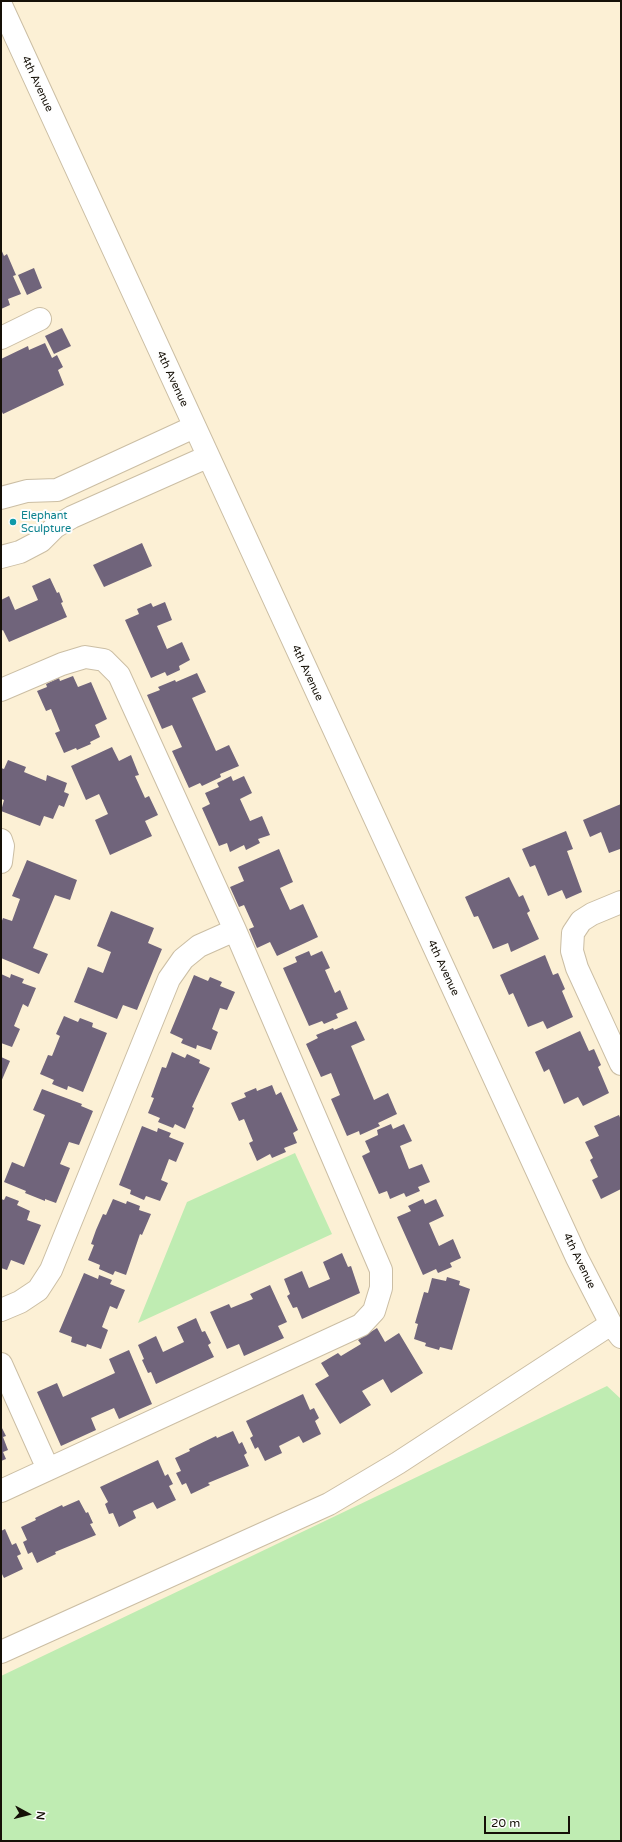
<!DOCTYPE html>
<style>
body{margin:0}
#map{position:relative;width:622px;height:1842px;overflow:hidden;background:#fcf0d5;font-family:"Varela Round",sans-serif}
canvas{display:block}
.frame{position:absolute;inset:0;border:2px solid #151007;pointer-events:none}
.north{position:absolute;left:8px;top:1794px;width:40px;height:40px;-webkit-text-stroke:3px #fefefe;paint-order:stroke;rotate:97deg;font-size:11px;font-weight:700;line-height:16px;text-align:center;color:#151007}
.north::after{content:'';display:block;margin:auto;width:14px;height:18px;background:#151007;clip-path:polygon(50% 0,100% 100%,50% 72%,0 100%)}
.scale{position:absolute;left:484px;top:1816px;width:86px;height:18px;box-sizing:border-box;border:2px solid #151007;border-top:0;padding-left:5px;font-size:12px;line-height:14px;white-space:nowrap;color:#151007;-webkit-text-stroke:3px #fefefe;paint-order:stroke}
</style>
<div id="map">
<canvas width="622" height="1842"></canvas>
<div class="frame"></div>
<div class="north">N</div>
<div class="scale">20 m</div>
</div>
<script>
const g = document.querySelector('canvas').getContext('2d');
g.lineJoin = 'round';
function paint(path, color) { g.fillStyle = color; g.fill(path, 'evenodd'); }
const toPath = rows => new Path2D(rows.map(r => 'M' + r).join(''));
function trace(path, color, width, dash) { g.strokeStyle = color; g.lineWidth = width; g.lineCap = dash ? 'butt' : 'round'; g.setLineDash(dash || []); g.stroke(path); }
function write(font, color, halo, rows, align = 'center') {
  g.font = font + ' "Varela Round",sans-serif'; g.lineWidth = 4; g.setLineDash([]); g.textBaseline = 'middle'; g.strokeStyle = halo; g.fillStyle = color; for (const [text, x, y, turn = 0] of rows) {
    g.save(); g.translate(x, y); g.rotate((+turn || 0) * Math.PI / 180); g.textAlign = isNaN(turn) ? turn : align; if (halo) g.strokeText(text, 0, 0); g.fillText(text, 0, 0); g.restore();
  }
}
const green = toPath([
 [295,1153,332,1234,138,1323,187,1202],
 [607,1386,621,1399,621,1841,1,1841,1,1676]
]);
const building = toPath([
 [1,249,4,256,7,254,16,275,13,276,21,294,8,299,10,305,1,309],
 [34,268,42,288,27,295,18,275],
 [62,328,71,346,54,354,45,336],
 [45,343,52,358,57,355,63,367,58,370,64,385,3,414,1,410,1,359,28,346,29,350],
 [142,543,152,566,104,587,93,565],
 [50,578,57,593,59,592,63,602,61,603,67,617,9,642,3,630,1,631,1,600,9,596,15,610,38,600,32,586],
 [165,602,172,620,157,626,167,649,182,642,190,660,179,666,180,670,167,676,165,672,151,678,125,620,139,614,137,609,151,603,153,607],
 [197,673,206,692,192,698,216,751,229,745,239,766,220,774,221,777,202,786,200,783,189,788,172,751,182,747,172,725,162,729,147,695,160,690,158,687,175,680,176,682],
 [73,676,78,687,91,682,107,719,95,725,100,737,90,742,91,744,77,750,76,748,64,753,55,733,60,731,51,709,46,711,37,691,47,687,46,684,59,678,60,681],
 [112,747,119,761,131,755,139,775,135,776,145,798,149,796,158,815,145,821,152,836,110,855,95,820,108,814,99,794,86,800,71,766],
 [8,760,26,767,24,772,46,781,47,775,67,783,64,792,69,794,64,807,59,805,53,819,44,816,40,826,1,811,4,800,1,799,1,768,4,769],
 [231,776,233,781,244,776,252,793,240,799,250,821,262,816,270,835,258,839,260,843,246,850,244,845,230,852,227,843,219,846,202,808,210,804,205,793,219,787,217,783],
 [621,804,621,851,620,849,609,853,601,832,590,837,583,820],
 [566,831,573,849,567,851,582,892,566,899,562,890,548,896,535,865,530,867,522,849],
 [279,849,293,882,280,888,290,910,303,904,318,937,277,956,270,942,257,948,249,929,254,927,244,905,239,907,230,887,244,881,238,867],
 [27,860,77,880,70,900,55,895,33,948,48,954,39,974,1,958,1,923,3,918,12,921,20,899,12,896],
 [509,877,519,897,523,895,530,911,527,913,539,939,511,952,508,943,493,949,478,916,474,917,465,897],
 [111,911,154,928,148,943,162,949,137,1010,123,1005,117,1019,74,1002,88,967,103,973,111,952,97,946],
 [309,951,311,956,322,951,330,968,325,970,335,993,340,990,348,1009,336,1014,338,1018,324,1024,322,1021,309,1026,283,968,297,962,295,957],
 [545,955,553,975,558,973,565,989,562,991,573,1017,547,1029,543,1021,528,1027,513,993,509,995,500,975],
 [1,974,10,978,11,974,24,979,22,983,36,988,28,1007,23,1004,14,1026,20,1029,12,1047,1,1043],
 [194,975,208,981,210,977,222,982,220,986,235,992,227,1010,220,1008,212,1029,218,1032,211,1050,197,1045,196,1049,181,1043,183,1039,170,1033],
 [64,1016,78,1022,80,1018,93,1023,92,1027,107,1033,83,1092,68,1086,67,1090,52,1084,54,1080,40,1074,48,1055,52,1056,60,1036,56,1034],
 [356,1021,365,1040,351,1046,374,1100,388,1093,397,1114,378,1123,380,1126,360,1135,359,1131,347,1136,331,1099,340,1095,331,1073,321,1077,306,1044,318,1038,316,1035,333,1028,334,1030],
 [580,1031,589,1051,594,1049,601,1065,598,1067,609,1093,583,1106,578,1097,564,1104,549,1069,544,1072,535,1052],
 [172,1052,185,1058,187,1054,200,1060,199,1063,210,1068,192,1107,194,1108,185,1129,175,1124,173,1128,158,1122,160,1118,148,1113,154,1098,151,1097,162,1067,166,1068],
 [1,1057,10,1061,1,1082],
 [272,1085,276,1095,281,1092,298,1130,293,1133,297,1143,284,1148,286,1152,272,1158,270,1154,257,1161,249,1143,253,1141,244,1119,239,1121,231,1103,246,1097,244,1093,256,1088,257,1091],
 [42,1089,82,1104,81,1106,93,1111,79,1145,69,1142,60,1164,70,1168,56,1203,45,1199,45,1201,25,1193,26,1191,4,1182,12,1162,24,1167,45,1115,33,1110],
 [619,1115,621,1120,621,1189,601,1199,592,1180,598,1177,590,1160,593,1158,585,1142,599,1136,594,1126],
 [391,1124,393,1129,404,1124,412,1141,400,1146,409,1169,422,1164,430,1182,418,1187,420,1191,406,1197,404,1193,390,1199,387,1191,379,1194,362,1156,370,1152,365,1141,378,1135,377,1130],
 [142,1126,157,1132,158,1128,171,1133,169,1137,184,1143,176,1162,169,1159,161,1180,168,1183,160,1201,146,1196,144,1200,130,1194,131,1190,119,1185],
 [6,1196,19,1201,17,1205,30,1211,27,1220,41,1225,24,1265,11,1260,7,1270,1,1268,1,1199,4,1200],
 [113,1199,126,1204,127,1201,140,1206,139,1210,151,1214,142,1235,140,1234,126,1275,115,1271,113,1275,99,1269,100,1265,88,1260,94,1245,91,1244,96,1230,103,1214,106,1215],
 [423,1199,425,1204,436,1199,444,1216,429,1223,439,1246,453,1239,461,1258,450,1263,452,1267,438,1273,436,1269,423,1275,397,1217,411,1211,408,1206],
 [342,1253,348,1267,351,1266,360,1293,302,1319,297,1307,293,1308,287,1296,290,1294,284,1279,302,1271,309,1288,330,1279,323,1262],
 [84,1273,98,1279,99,1275,112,1280,110,1284,125,1290,117,1309,110,1306,102,1327,108,1330,101,1349,87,1344,86,1347,71,1342,72,1337,59,1332],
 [447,1277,460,1281,459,1285,470,1289,452,1350,440,1347,439,1350,425,1346,426,1343,414,1339,418,1324,415,1323,424,1292,428,1293,432,1278,446,1281],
 [270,1285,287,1322,278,1326,284,1338,244,1356,239,1344,227,1349,210,1312,229,1304,231,1308,253,1299,250,1294],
 [196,1318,202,1332,205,1331,211,1343,208,1345,214,1357,156,1384,151,1372,148,1373,142,1360,144,1359,138,1345,156,1336,163,1352,184,1342,177,1327],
 [377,1328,385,1342,399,1333,423,1373,391,1393,383,1379,362,1391,371,1405,340,1424,315,1384,329,1376,321,1363,338,1353,341,1356,361,1344,358,1340],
 [129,1350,152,1404,119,1419,114,1408,91,1418,96,1430,61,1446,37,1392,57,1383,63,1397,115,1373,109,1359],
 [303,1394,310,1410,314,1408,319,1418,315,1421,321,1434,303,1443,299,1436,279,1446,282,1453,265,1461,258,1447,255,1449,250,1438,253,1436,246,1421],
 [1,1426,6,1436,3,1437,8,1450,3,1452,6,1459,1,1461],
 [233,1431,239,1444,242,1442,247,1453,244,1455,249,1466,208,1483,210,1485,191,1494,186,1483,182,1485,176,1473,181,1471,175,1458,190,1451,189,1449,216,1436,217,1438],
 [158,1460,165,1476,168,1474,173,1484,169,1486,176,1500,157,1509,153,1502,133,1511,136,1518,119,1527,113,1513,109,1514,105,1504,108,1502,100,1487],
 [79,1500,86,1513,88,1512,93,1523,90,1524,96,1535,55,1552,56,1554,37,1563,32,1552,28,1554,23,1542,27,1540,21,1527,36,1520,35,1518,62,1505,63,1507],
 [5,1529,12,1545,16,1543,21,1554,17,1556,23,1569,4,1578,1,1572,1,1531]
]);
const minor = toPath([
 [1,5,577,1258,611,1324,621,1337],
 [1,338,40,319],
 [1,498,27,491,57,490,194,427],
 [1,557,20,552,41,541,55,527,72,517,207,457],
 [1,690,62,664,85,657,104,660,119,675,235,930,381,1270,381,1288,374,1311,361,1325,1,1491],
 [1,840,3,846,1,862],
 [621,902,592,914,581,921,573,933,572,951,577,968,621,1064],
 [1,1310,20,1302,38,1290,51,1270,169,979,183,959,199,946,235,930],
 [1,1364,48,1469],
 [1,1652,329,1504,398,1463,611,1324]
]);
const markers = [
 [13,522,4,"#0f9aa8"]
];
const streetNames = [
 ["4th Avenue",37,84,65],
 ["4th Avenue",172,379,65],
 ["4th Avenue",307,673,65],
 ["4th Avenue",443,968,65],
 ["4th Avenue",579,1261,64]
];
const cultureNames = [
 ["Elephant",21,516],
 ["Sculpture",21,529]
];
paint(green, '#bfecb2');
paint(building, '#70647b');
trace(minor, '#cbbea4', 24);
trace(minor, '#fff', 22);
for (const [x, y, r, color] of markers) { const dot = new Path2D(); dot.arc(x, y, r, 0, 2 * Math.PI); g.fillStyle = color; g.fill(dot); trace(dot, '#fefefe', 1.5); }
write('11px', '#151007', '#fefefe', streetNames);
write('11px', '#0d838f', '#fefefe', cultureNames, 'left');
</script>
